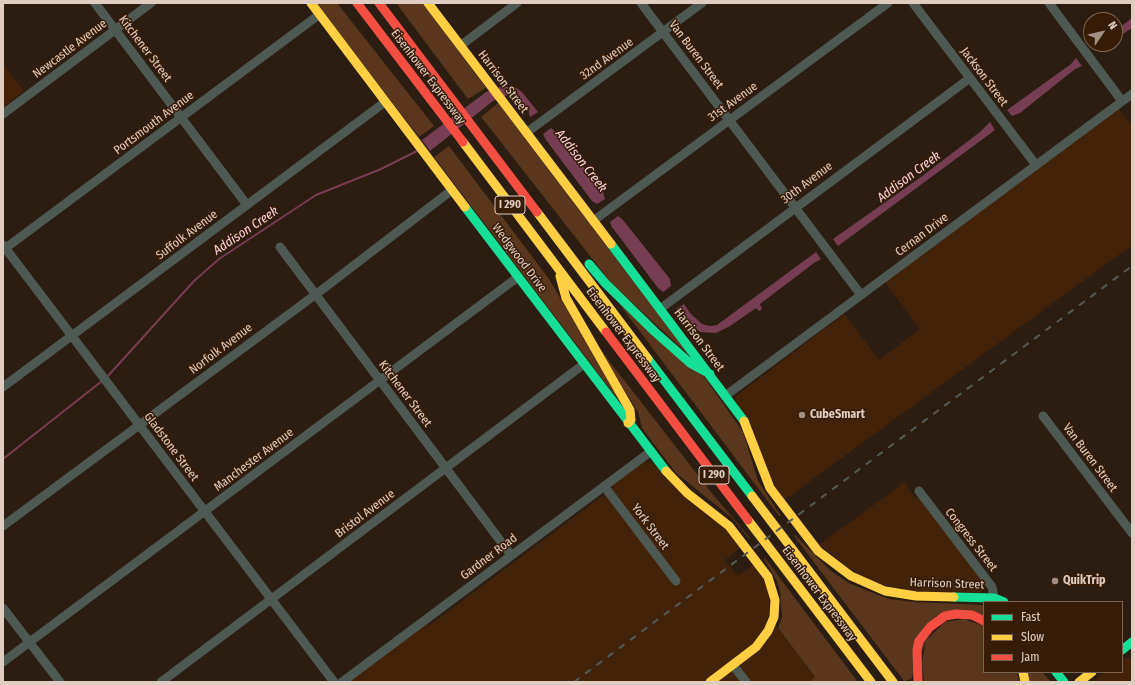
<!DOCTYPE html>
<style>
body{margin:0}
#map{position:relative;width:1135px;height:685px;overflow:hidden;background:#2c1d12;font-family:"Fira Sans Condensed",sans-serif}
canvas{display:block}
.frame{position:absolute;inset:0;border:4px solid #e0cdc1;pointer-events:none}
.legend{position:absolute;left:983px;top:601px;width:140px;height:72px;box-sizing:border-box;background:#371c07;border:1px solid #7b6351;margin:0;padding:5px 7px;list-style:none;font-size:12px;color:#e0cdc1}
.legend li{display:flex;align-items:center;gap:8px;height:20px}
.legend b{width:20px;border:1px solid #7b6351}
.north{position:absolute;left:1083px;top:12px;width:40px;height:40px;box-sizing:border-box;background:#371c07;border:1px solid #7b6351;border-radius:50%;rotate:55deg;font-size:11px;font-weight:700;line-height:16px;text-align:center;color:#e0cdc1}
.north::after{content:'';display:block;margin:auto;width:14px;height:18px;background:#a18f84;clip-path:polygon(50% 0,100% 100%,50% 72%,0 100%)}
</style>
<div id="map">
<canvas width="1135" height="685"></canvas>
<div class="frame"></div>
<ul class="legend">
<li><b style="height:5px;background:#16e098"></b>Fast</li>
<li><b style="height:5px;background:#ffcf43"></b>Slow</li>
<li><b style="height:5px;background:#f24e42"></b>Jam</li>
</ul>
<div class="north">N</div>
</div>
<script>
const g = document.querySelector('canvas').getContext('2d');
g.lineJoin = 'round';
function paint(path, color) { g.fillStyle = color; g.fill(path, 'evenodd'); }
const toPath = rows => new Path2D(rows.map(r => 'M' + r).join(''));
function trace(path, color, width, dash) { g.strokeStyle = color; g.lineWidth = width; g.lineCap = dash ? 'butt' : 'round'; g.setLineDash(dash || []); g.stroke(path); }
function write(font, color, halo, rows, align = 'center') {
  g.font = font + ' "Fira Sans Condensed",sans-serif'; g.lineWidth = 3; g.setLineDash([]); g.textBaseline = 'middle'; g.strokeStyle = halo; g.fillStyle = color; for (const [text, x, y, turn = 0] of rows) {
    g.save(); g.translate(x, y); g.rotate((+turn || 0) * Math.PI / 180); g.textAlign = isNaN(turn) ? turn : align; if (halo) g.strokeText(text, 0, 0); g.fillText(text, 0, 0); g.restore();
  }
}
const built = toPath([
 [3,64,24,91,3,107],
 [1119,109,1132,126,1132,245,783,501,776,491,735,399,736,396,844,314,879,360,920,329,885,282],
 [645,461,656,465,717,520,741,547,725,560,738,576,754,564,768,587,770,610,765,629,748,649,703,682,349,682,427,624,430,625,613,488,614,484],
 [905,482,913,496,920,499,983,581,985,585,982,593,914,591,892,588,861,577,819,545],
 [776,626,815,678,810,682,716,682],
 [1129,658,1132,659,1132,682,1092,682,1105,672,1122,672,1122,659]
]);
const green = toPath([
 [316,3,337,3,434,126,419,137],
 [396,3,423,3,486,88,468,99],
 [498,103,690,356,612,284,493,132,481,117],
 [449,146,549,279,626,410,434,157],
 [620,305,705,378,743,432,758,481,781,516,779,516],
 [596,344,711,492,750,538,749,539,732,518,676,473,642,428,638,412],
 [795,535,831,571,849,583,868,591,889,599,914,602,984,605,984,616,936,616,911,679,904,681,794,536],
 [765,558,800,605,858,682,810,682,815,677,778,628,782,617,780,591,777,581,764,559],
 [964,619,984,626,984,672,1017,672,1019,682,924,682,922,662,926,640,945,622],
 [1026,672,1042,672,1051,682,1028,682]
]);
const water = toPath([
 [1132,18,1132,28,1115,39,1115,31],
 [1076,58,1082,66,1075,69,1020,113,1012,116,1007,110,1071,64],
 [500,87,515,87,522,92,538,112,530,117,528,110,516,96,508,95,493,101,430,151,422,140,486,92],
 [990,122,995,130,838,246,833,239,921,177,980,132],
 [551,128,557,133,603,192,605,199,597,204,592,201,546,140,543,134],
 [618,216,623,220,670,279,671,286,663,292,658,288,612,227,610,222],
 [816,252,821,259,814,263,760,304,762,309,759,311,756,308,730,326,716,333,700,332,676,309,684,304,690,313,702,324,710,326,717,325]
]);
const stream = toPath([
 [107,377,194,281,219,259,316,195,381,169,417,151],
 [3,459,102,381]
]);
const street = toPath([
 [95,3,247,205],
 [641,3,861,295],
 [913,3,1036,165],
 [1049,3,1122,101],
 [460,46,517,3],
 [3,114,151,3],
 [526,133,702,3],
 [593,221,888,3],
 [3,245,334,682],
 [280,247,511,555],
 [3,250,320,14],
 [660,309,970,78],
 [3,387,385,102],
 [725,396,1132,94],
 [1043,416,1132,533],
 [604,486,676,581],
 [919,491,992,587,994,598],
 [3,526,323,289,452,190],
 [3,608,60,682],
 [3,662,518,277],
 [733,665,746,682],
 [161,682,584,364],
 [342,682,650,452]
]);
const fast = toPath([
 [465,207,666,471],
 [611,244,744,421],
 [589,264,605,283,655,332,690,363,710,374],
 [648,359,752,496],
 [954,597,994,598,1004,602],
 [1122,650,1132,642],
 [1056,672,1064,682]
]);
const slow = toPath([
 [311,3,465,207],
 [428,3,611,244],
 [463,142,606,332],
 [537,212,648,359],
 [560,276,566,298,630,410,631,420,628,423],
 [744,421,770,488,818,551,851,576,885,591,916,596,954,597],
 [666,471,687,493,729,526,768,577,775,600,774,617,768,631,756,647,710,682],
 [752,496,893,682],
 [748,520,871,682],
 [1023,672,1025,682],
 [1079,682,1092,672]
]);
const jam = toPath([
 [357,3,463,142],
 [379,3,537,212],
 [606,332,748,520],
 [918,682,917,650,919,641,930,627,945,616,956,614,972,615,984,621]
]);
const rail = toPath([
 [574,682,1132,266]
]);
const markers = [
 [802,415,4,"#a18f84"],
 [1055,581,4,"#a18f84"]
];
const shields = [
 [510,205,30],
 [714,475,30]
];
const shieldNames = [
 ["I 290",510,205],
 ["I 290",714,475]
];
const streetNames = [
 ["Newcastle Avenue",70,49,-37],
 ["Kitchener Street",145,49,53],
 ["Van Buren Street",696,55,53],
 ["32nd Avenue",607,59,-36],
 ["Eisenhower Expressway",428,77,53],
 ["Jackson Street",984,77,53],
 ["Harrison Street",503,82,53],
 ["31st Avenue",733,102,-36],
 ["Portsmouth Avenue",154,123,-37],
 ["30th Avenue",807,183,-37],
 ["Suffolk Avenue",187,235,-37],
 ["Cernan Drive",922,235,-37],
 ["Wedgwood Drive",519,258,53],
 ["Eisenhower Expressway",623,335,53],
 ["Harrison Street",699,340,53],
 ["Norfolk Avenue",221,349,-37],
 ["Kitchener Street",405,394,53],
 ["Gladstone Street",171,447,53],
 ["Van Buren Street",1090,458,53],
 ["Manchester Avenue",254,460,-37],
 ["Bristol Avenue",365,514,-37],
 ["York Street",650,527,53],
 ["Congress Street",971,540,52],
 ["Gardner Road",489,557,-37],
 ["Harrison Street",947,584,2],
 ["Eisenhower Expressway",819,594,53]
];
const poiNames = [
 ["CubeSmart",810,415],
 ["QuikTrip",1063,581]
];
const waterNames = [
 ["Addison Creek",581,161,52],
 ["Addison Creek",909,177,-37],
 ["Addison Creek",246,231,-34]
];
paint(built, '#42230a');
paint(green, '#59361c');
paint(water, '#773d53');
trace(stream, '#773d53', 2);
trace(street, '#4d5952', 9);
trace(fast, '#16e098', 9);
trace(slow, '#ffcf43', 9);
trace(jam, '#f24e42', 9);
trace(rail, '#555c56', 2, [7, 7]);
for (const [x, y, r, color] of markers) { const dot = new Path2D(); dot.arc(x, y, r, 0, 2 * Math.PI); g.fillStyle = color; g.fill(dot); trace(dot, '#371c07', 1.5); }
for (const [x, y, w] of shields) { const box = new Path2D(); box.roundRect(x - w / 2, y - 9, w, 18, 3); g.fillStyle = '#371c07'; g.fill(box); trace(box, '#e0cdc1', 1); }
write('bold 11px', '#e0cdc1', null, shieldNames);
write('12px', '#e0cdc1', '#371c07', streetNames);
write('bold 12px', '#e0cdc1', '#371c07', poiNames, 'left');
write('italic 13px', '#fad2df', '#371c07', waterNames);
</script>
